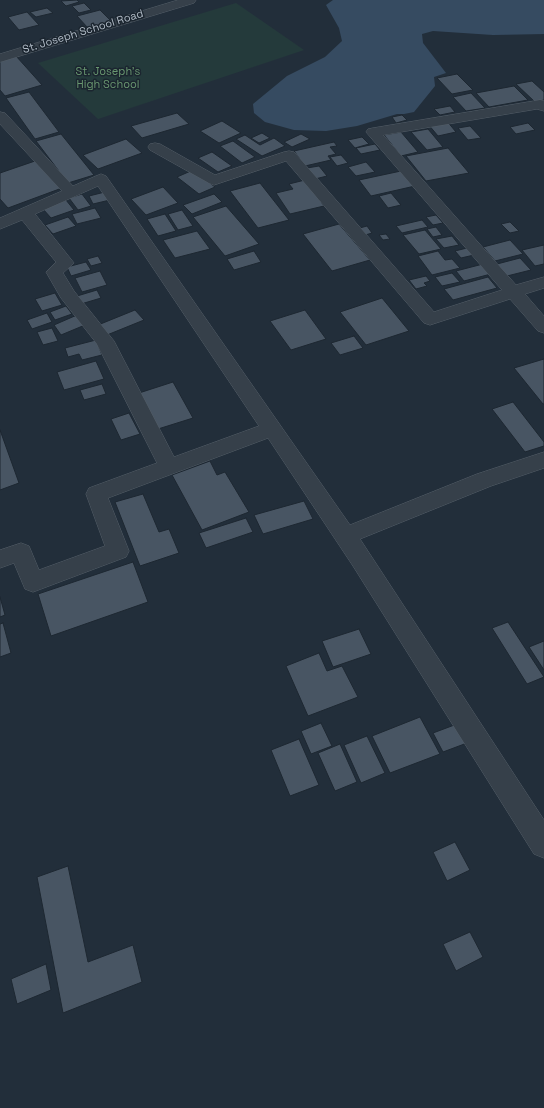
<!DOCTYPE html>
<style>
body{margin:0}
canvas{display:block;background:#222e3a}
</style>
<canvas width="544" height="1108"></canvas>
<script>
const g = document.querySelector('canvas').getContext('2d');
g.lineJoin = 'round';
function paint(path, color) { g.fillStyle = color; g.fill(path, 'evenodd'); }
const toPath = rows => new Path2D(rows.map(r => 'M' + r).join(''));
function trace(path, color, width, dash) { g.strokeStyle = color; g.lineWidth = width; g.lineCap = dash ? 'butt' : 'round'; g.setLineDash(dash || []); g.stroke(path); }
function write(font, color, halo, rows, align = 'center') {
  g.font = font + ' "Space Grotesk",sans-serif'; g.lineWidth = 3; g.setLineDash([]); g.textBaseline = 'middle'; g.strokeStyle = halo; g.fillStyle = color; for (const [text, x, y, turn = 0] of rows) {
    g.save(); g.translate(x, y); g.rotate((+turn || 0) * Math.PI / 180); g.textAlign = isNaN(turn) ? turn : align; if (halo) g.strokeText(text, 0, 0); g.fillText(text, 0, 0); g.restore();
  }
}
const green = toPath([
 [236,3,304,50,98,119,38,63]
]);
const water = toPath([
 [333,0,544,0,544,34,493,35,433,31,422,34,423,43,446,73,434,77,435,86,414,112,404,114,397,114,357,126,326,131,294,130,265,122,254,113,253,104,287,76,325,57,342,41,339,28,326,5]
]);
const building = toPath([
 [77,0,79,2,66,6,61,1,77,0],
 [84,3,91,10,79,13,72,6,84,3],
 [47,8,53,13,36,17,30,12,47,8],
 [100,10,112,22,88,28,77,16,100,10],
 [27,12,39,25,19,30,8,17,27,12],
 [16,56,42,85,5,96,0,90,0,61,16,56],
 [457,74,473,90,452,94,437,78,457,74],
 [532,81,544,92,544,100,535,102,516,84,532,81],
 [514,86,528,100,489,107,476,93,514,86],
 [29,92,59,132,35,139,6,98,29,92],
 [471,93,485,108,466,111,453,97,471,93],
 [450,106,455,112,440,115,434,109,450,106],
 [177,113,189,124,142,138,131,126,177,113],
 [402,115,407,120,396,123,392,117,402,115],
 [446,120,456,132,438,136,428,124,446,120],
 [222,121,241,133,219,143,200,131,222,121],
 [528,123,535,130,516,134,510,127,528,123],
 [470,126,481,138,468,140,458,128,470,126],
 [428,129,443,147,427,150,411,132,428,129],
 [401,132,418,152,401,156,384,135,401,132],
 [262,133,270,138,259,143,251,138,262,133],
 [61,134,94,175,68,183,36,141,61,134],
 [301,134,310,139,292,147,284,142,301,134],
 [245,135,260,145,274,138,285,146,262,156,236,139,245,135],
 [362,137,369,144,355,148,348,140,362,137],
 [126,139,142,153,98,169,83,155,126,139],
 [233,141,255,157,242,163,220,146,233,141],
 [334,142,337,146,330,147,336,154,328,156,331,160,305,166,294,151,334,142],
 [375,144,380,150,361,154,356,148,375,144],
 [448,148,469,173,426,181,406,156,448,148],
 [212,152,232,166,218,172,198,158,212,152],
 [341,155,348,163,337,166,330,157,341,155],
 [35,161,62,188,8,208,0,199,0,173,35,161],
 [366,162,375,172,356,176,348,167,366,162],
 [319,166,327,176,315,179,307,168,319,166],
 [193,170,215,187,199,194,177,177,193,170],
 [401,171,415,186,371,196,359,180,401,171],
 [305,180,324,206,290,214,276,193,293,189,289,184,305,180],
 [260,183,289,220,258,228,230,191,260,183],
 [163,187,178,203,146,215,131,199,163,187],
 [105,192,110,200,93,204,89,196,105,192],
 [391,193,401,205,388,208,379,196,391,193],
 [82,194,91,206,78,210,69,198,82,194],
 [214,194,222,202,192,214,183,205,214,194],
 [66,200,74,210,51,218,43,209,66,200],
 [226,206,259,244,225,256,193,217,226,206],
 [95,208,101,218,77,224,72,214,95,208],
 [182,210,193,226,178,230,168,214,182,210],
 [165,214,176,231,158,236,147,219,165,214],
 [436,215,443,223,433,225,426,217,436,215],
 [68,217,76,226,53,234,45,225,68,217],
 [422,220,428,227,402,233,396,226,422,220],
 [510,222,519,231,510,233,501,224,510,222],
 [339,224,370,260,332,271,303,234,339,224],
 [367,226,372,233,362,236,356,229,367,226],
 [436,227,442,235,433,237,427,229,436,227],
 [425,230,441,249,419,254,403,235,425,230],
 [197,231,210,249,175,258,163,240,197,231],
 [386,234,390,239,383,240,379,235,386,234],
 [452,236,459,245,444,248,436,239,452,236],
 [510,240,523,254,495,261,483,247,510,240],
 [544,245,544,264,535,266,522,250,544,245],
 [467,248,474,255,461,258,455,251,467,248],
 [254,251,261,262,234,270,227,259,254,251],
 [438,251,445,260,452,259,460,268,432,275,418,256,438,251],
 [98,256,102,263,91,266,87,259,98,256],
 [520,258,531,270,507,276,497,264,520,258],
 [86,262,91,270,71,276,67,267,86,262],
 [483,264,491,274,464,281,456,271,483,264],
 [100,271,107,285,82,292,75,278,100,271],
 [452,273,460,282,442,286,435,277,452,273],
 [426,276,430,281,424,283,427,286,416,289,409,280,426,276],
 [488,277,497,288,453,300,444,289,488,277],
 [97,290,101,298,81,304,77,296,97,290],
 [55,293,62,305,42,311,35,299,55,293],
 [382,298,409,331,366,345,340,312,382,298],
 [66,306,72,314,55,320,50,312,66,306],
 [135,310,144,320,107,335,98,325,135,310],
 [305,310,326,339,291,350,270,321,305,310],
 [47,313,52,322,32,329,27,320,47,313],
 [77,315,85,325,61,335,54,325,77,315],
 [52,328,58,341,43,345,37,332,52,328],
 [354,336,363,348,340,355,331,343,354,336],
 [96,340,102,355,82,360,79,354,68,357,65,348,96,340],
 [544,359,544,404,543,404,514,368,544,359],
 [96,361,104,379,64,390,57,372,96,361],
 [173,382,193,418,158,429,139,393,173,382],
 [102,384,106,394,84,400,80,390,102,384],
 [513,402,544,442,544,446,525,452,492,409,513,402],
 [129,413,140,434,121,440,111,419,129,413],
 [0,430,19,483,0,490,0,430],
 [210,461,217,475,225,472,249,512,202,530,172,475,210,461],
 [143,494,159,532,169,529,179,553,140,566,115,502,143,494],
 [304,501,313,519,263,534,254,515,304,501],
 [246,518,253,532,206,548,199,533,246,518],
 [133,562,148,602,51,636,38,594,133,562],
 [0,597,5,615,0,617,0,597],
 [508,622,544,677,527,684,492,628,508,622],
 [3,623,11,653,0,657,0,624,3,623],
 [359,629,371,654,333,667,322,641,359,629],
 [544,641,544,670,529,647,544,641],
 [319,653,327,671,342,666,358,697,308,716,286,666,319,653],
 [420,717,440,754,390,773,372,736,420,717],
 [321,723,332,746,311,754,301,731,321,723],
 [457,724,467,743,443,752,433,733,457,724],
 [367,736,385,773,361,783,344,745,367,736],
 [299,739,319,785,290,796,271,750,299,739],
 [340,744,357,782,335,791,318,753,340,744],
 [455,842,470,870,447,881,433,852,455,842],
 [68,866,88,962,133,945,142,982,63,1013,37,877,68,866],
 [470,932,483,957,456,971,443,944,470,932],
 [46,964,51,990,17,1004,11,979,46,964]
]);
const minor = toPath([
 [178,0,196,0,194,3,0,62,0,54,178,0],
 [540,100,544,101,544,111,537,109,383,135,516,285,544,277,544,288,525,294,544,316,544,333,538,331,510,299,436,323,430,325,424,323,286,161,214,185,209,183,150,150,148,147,150,144,155,143,160,144,215,175,284,152,289,151,294,152,434,312,502,290,366,132,368,129,373,128,540,100],
 [0,112,5,113,73,186,96,176,101,174,106,176,350,525,477,474,544,452,544,468,491,486,360,539,544,820,544,858,534,854,353,566,268,438,108,498,129,551,126,557,33,592,25,589,14,563,0,568,0,550,21,543,29,546,39,570,105,546,86,494,89,488,157,463,97,344,61,298,46,272,56,262,22,220,0,229,0,218,62,191,0,124,0,112],
 [98,186,259,426,174,457,114,341,74,291,63,273,74,263,35,214,98,186]
]);
const farStreetnames = [
 ["St. Joseph School Road",83,32,-17]
];
const farParknames = [
 ["St. Joseph's",108,72],
 ["High School",108,85]
];
paint(green, '#243a3b');
paint(water, '#364b61');
paint(building, '#485563');
trace(building, '#1d2731', 1);
trace(minor, '#545e68', 1);
paint(minor, '#36404a');
write('11px', '#b1bbc6', '#1b252f', farStreetnames);
write('11px', '#699770', '#1b252f', farParknames);
</script>
